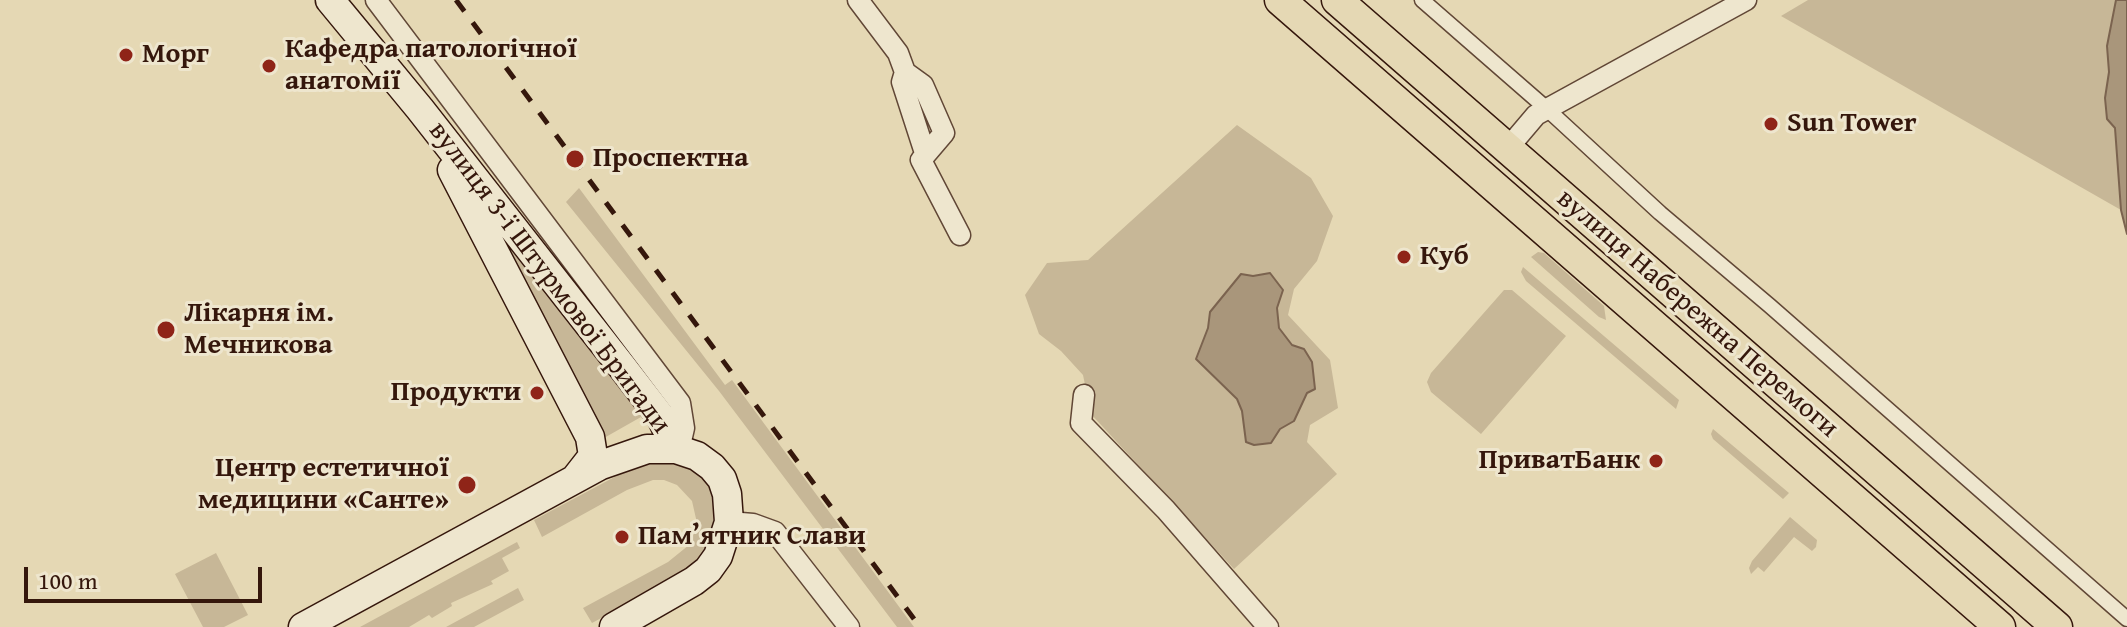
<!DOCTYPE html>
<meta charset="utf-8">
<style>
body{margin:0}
#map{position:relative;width:2127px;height:627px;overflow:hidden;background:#e5d8b4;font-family:"Gentium Book Plus",serif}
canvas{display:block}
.scale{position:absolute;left:24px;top:567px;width:238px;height:36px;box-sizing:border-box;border:4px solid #35170c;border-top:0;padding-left:10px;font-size:24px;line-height:28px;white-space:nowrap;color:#35170c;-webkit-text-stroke:6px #eee6ce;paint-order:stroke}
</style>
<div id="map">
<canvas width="2127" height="627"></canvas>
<div class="scale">100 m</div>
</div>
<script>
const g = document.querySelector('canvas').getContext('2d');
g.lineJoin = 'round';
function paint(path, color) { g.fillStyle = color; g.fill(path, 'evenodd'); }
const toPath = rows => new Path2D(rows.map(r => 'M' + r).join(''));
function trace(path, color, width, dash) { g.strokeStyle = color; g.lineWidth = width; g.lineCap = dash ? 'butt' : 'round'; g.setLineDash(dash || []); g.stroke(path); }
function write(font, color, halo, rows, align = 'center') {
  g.font = font + ' "Gentium Book Plus",serif'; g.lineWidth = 6; g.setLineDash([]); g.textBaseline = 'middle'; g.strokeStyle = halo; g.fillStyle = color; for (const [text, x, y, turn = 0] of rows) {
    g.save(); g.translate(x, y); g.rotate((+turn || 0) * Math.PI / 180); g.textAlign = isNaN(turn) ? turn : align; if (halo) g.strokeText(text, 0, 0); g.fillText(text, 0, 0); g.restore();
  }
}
const green = toPath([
 [1808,0,2116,0,2107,46,2109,72,2105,98,2115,128,2121,210,1781,16],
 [1237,125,1311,178,1333,216,1317,261,1294,289,1288,315,1330,360,1338,408,1310,425,1307,442,1337,474,1234,569,1091,414,1083,375,1061,351,1039,334,1025,295,1047,263,1088,260],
 [1270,273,1283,290,1277,308,1279,328,1292,345,1315,389,1307,393,1294,421,1246,442,1242,411,1237,399,1196,359,1208,328,1210,312,1253,276],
 [579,188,725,385,732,380,914,627,897,627,719,391,566,202],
 [470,199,616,379,641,417,604,438],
 [1538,252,1544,253,1604,306,1606,320,1599,317,1531,257],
 [1523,267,1679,400,1676,409,1526,281,1521,272],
 [1504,290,1512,290,1566,336,1481,434,1431,392,1427,382,1431,373],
 [1713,429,1789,493,1783,499,1713,439,1711,434],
 [654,461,667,461,684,466,697,473,708,484,713,496,715,510,710,541,702,556,680,576,592,623,583,608,668,562,689,545,697,523,692,501,677,485,664,480,653,480,627,490,542,537,534,520,622,473],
 [1790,517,1817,540,1816,547,1812,551,1794,537,1764,572,1758,567,1751,574,1749,568,1752,561],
 [517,542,520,548,502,558,509,571,491,581,493,584,451,603,452,606,432,618,429,615,409,627,360,627],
 [216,553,248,615,224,627,203,627,175,574],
 [518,588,524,600,474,627,446,627]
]);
const water = toPath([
 [2116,0,2127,0,2127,234,2121,210,2115,128,2107,119,2105,98,2109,72,2107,46,2116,0],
 [1270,273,1283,290,1277,308,1279,328,1292,345,1304,349,1312,362,1315,389,1307,393,1294,421,1280,429,1271,443,1254,445,1246,442,1242,411,1237,399,1196,359,1208,328,1210,312,1241,274,1253,276,1270,273]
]);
const pedestrian = toPath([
 [1422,0,1547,109,1660,213,1770,306,2127,619]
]);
const minor = toPath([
 [376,0,680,403,684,428,679,450],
 [858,0,898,53,905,72,923,85,944,133,921,160,960,235],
 [905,72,902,82,925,153],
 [1508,148,1536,115,1746,0],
 [1084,395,1081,423,1166,510,1268,627],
 [729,522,753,524,775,532,849,627]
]);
const secondary = toPath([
 [330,0,420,109,623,368,661,417,676,449],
 [452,170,590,437,593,456,575,479],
 [303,627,601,465,647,449,676,449,697,456,712,467,722,479,727,494,729,522,718,556,708,570,694,581,614,627]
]);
const primary = toPath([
 [1280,0,2000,627],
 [1337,0,2057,627]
]);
const rail = toPath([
 [456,0,920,627]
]);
const markers = [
 [126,55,8,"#8f2418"],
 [269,66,8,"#8f2418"],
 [1771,124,8,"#8f2418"],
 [575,159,10,"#8f2418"],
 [1404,257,8,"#8f2418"],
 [166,330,10,"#8f2418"],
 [537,393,8,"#8f2418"],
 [1656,461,8,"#8f2418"],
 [467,485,10,"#8f2418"],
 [622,537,8,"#8f2418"]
];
const poiNames = [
 ["Кафедра патологічної",285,50],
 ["анатомії",285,82],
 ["Морг",142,55],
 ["Sun Tower",1787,124],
 ["Проспектна",593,159],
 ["Куб",1420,257],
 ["Лікарня ім.",184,314],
 ["Мечникова",184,346],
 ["Продукти",521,393,"right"],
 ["ПриватБанк",1640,461,"right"],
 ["Центр естетичної",449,469,"right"],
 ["медицини «Санте»",449,501,"right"],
 ["Пам’ятник Слави",638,537]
];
const streetNames = [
 ["вулиця 3-ї Штурмової Бригади",549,278,53],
 ["вулиця Набережна Перемоги",1697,314,41]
];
paint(green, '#c7b797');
paint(water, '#a9967b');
trace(water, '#7b634f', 2);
trace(pedestrian, '#614736', 17);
trace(minor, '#614736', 23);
trace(secondary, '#35170c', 31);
trace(primary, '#35170c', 33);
trace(pedestrian, '#eee6ce', 14);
trace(minor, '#eee6ce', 20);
trace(secondary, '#eee6ce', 28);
trace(primary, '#e5d8b4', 30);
trace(rail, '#35170c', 5, [14, 14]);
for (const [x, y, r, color] of markers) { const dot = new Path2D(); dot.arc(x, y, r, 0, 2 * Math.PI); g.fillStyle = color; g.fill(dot); trace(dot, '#eee6ce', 3); }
write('bold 28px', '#35170c', '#eee6ce', poiNames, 'left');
write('28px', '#35170c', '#eee6ce', streetNames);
</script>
